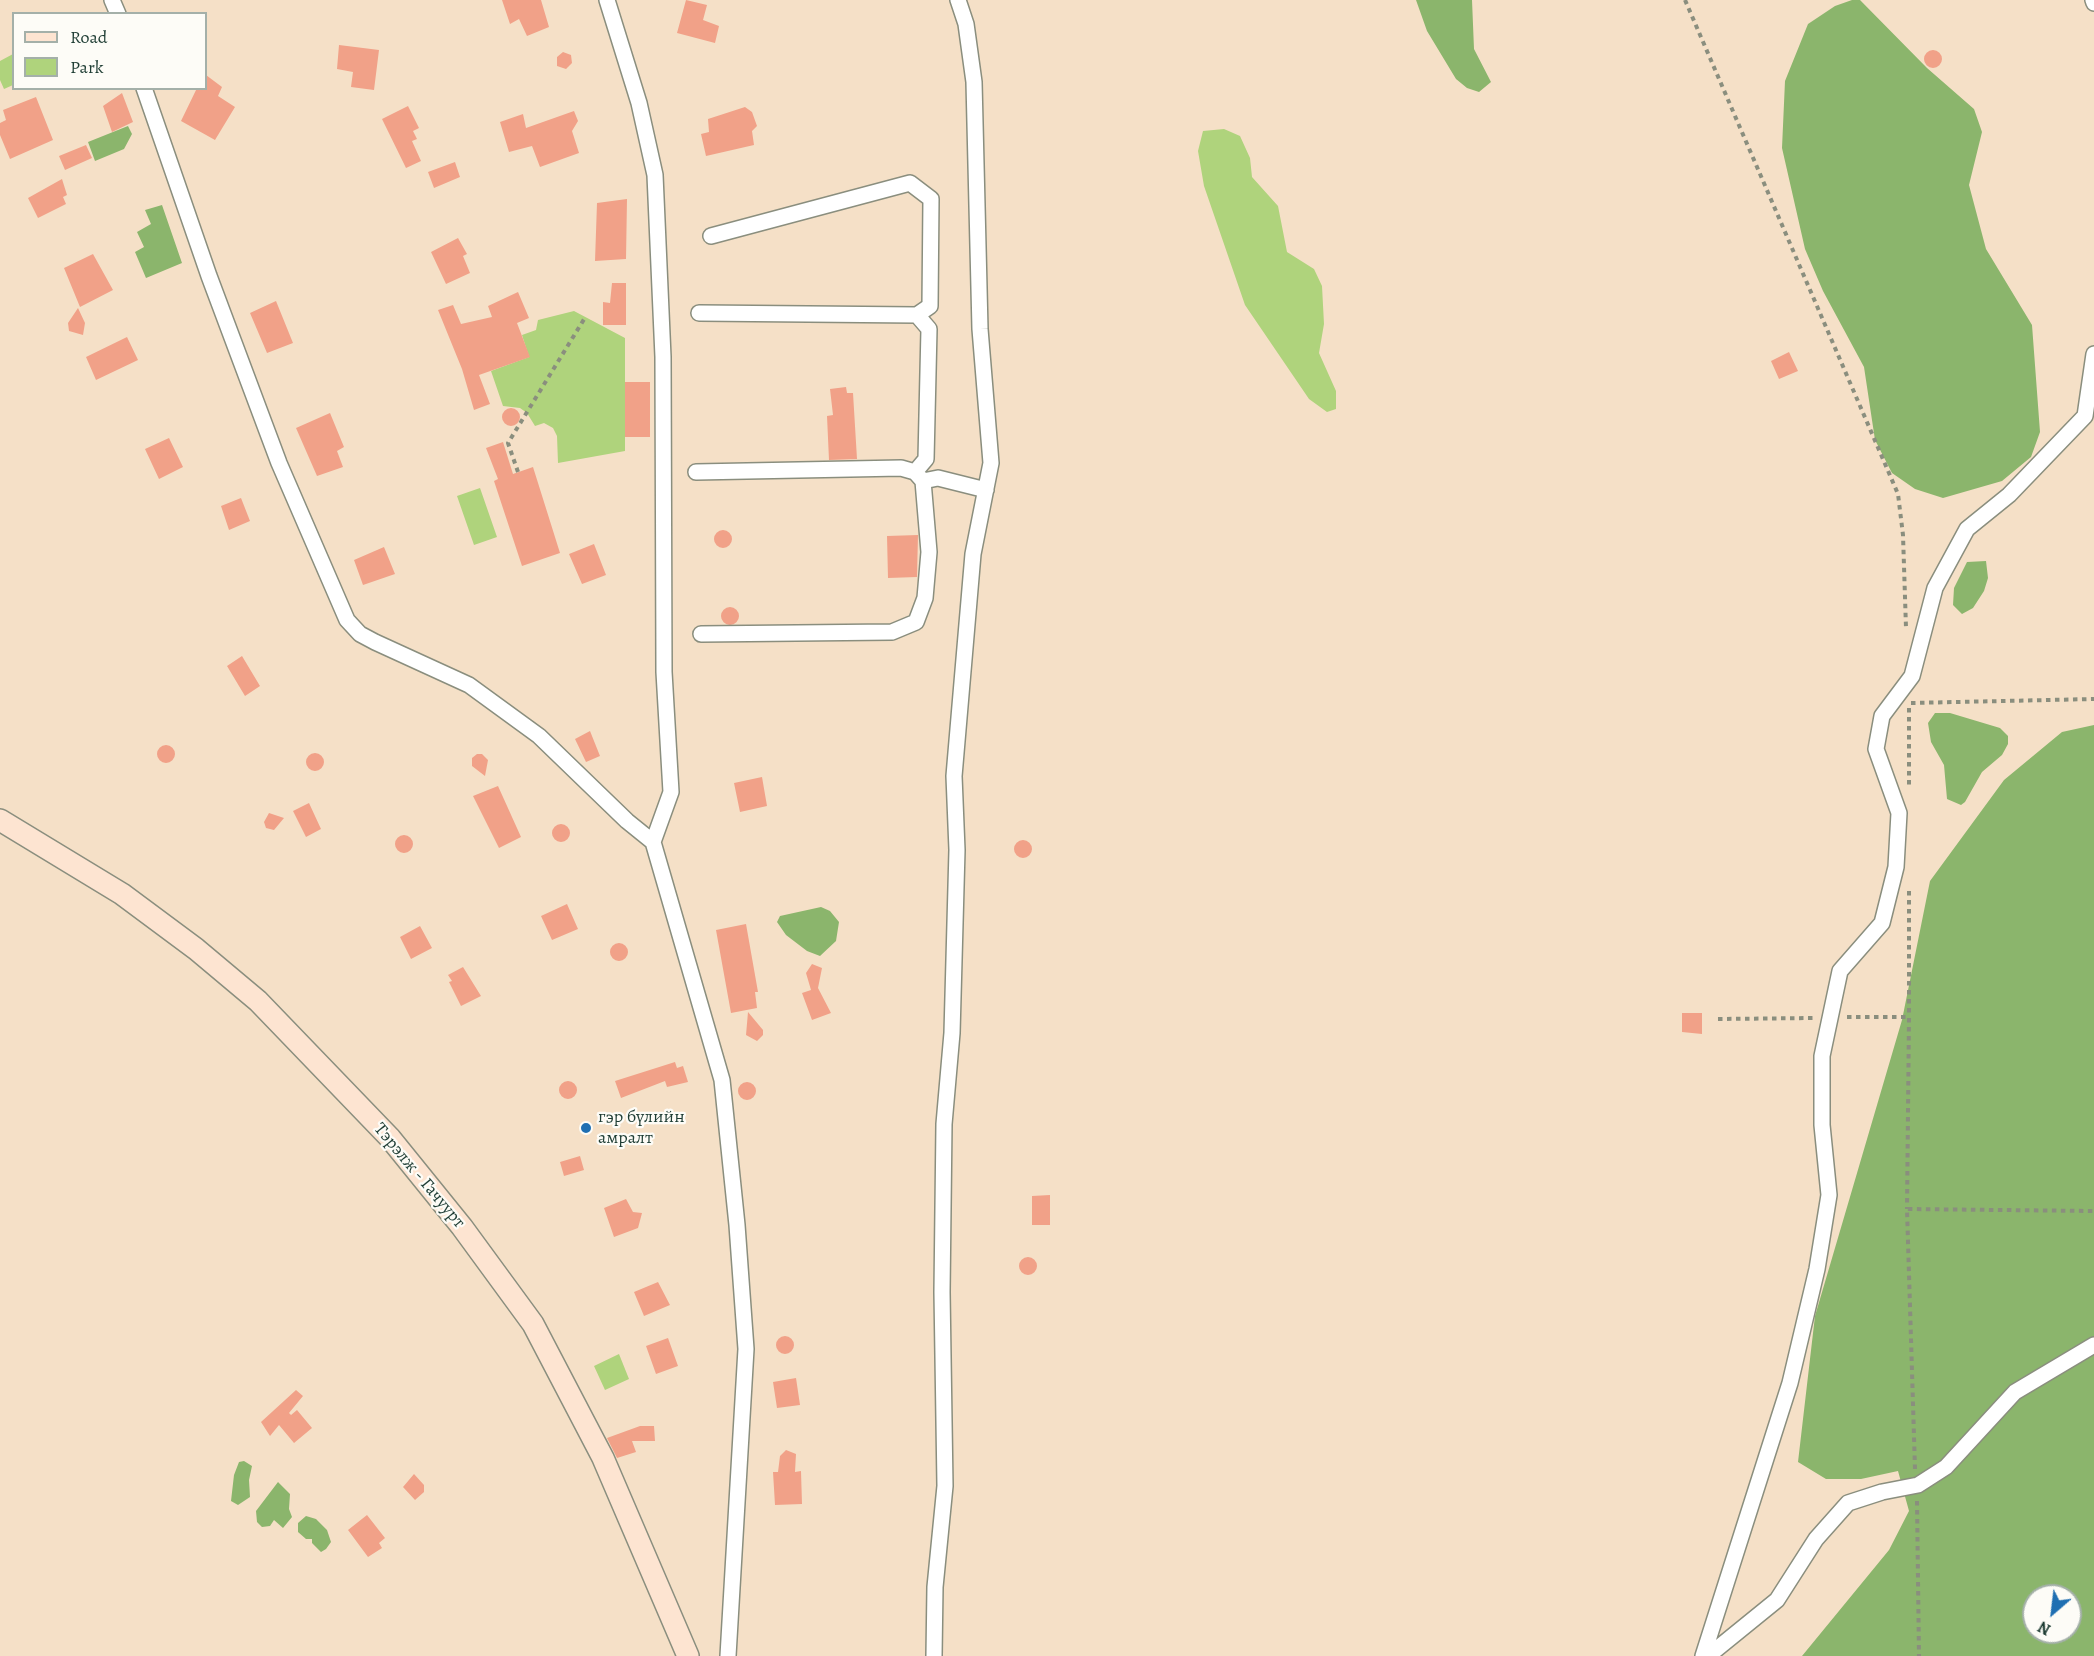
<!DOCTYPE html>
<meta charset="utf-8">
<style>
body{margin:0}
#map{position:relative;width:2094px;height:1656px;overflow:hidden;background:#f5e0c7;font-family:Alegreya,serif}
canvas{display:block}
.legend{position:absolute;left:12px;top:12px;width:195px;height:78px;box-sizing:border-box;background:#fdfcf7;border:2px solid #a4b0a9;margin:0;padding:8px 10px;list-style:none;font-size:18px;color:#1f3d34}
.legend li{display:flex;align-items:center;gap:12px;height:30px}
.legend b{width:30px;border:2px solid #a4b0a9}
.north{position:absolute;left:2022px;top:1584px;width:60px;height:60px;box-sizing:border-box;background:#fdfcf7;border:2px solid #a4b0a9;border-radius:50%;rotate:208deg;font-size:16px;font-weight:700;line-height:24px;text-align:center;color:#1f3d34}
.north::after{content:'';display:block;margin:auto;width:21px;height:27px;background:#1f6fb2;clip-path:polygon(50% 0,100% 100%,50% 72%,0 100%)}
</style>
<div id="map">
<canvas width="2094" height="1656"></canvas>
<ul class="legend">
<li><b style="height:8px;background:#fde4d1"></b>Road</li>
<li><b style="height:16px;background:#afd37c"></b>Park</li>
</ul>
<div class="north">N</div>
</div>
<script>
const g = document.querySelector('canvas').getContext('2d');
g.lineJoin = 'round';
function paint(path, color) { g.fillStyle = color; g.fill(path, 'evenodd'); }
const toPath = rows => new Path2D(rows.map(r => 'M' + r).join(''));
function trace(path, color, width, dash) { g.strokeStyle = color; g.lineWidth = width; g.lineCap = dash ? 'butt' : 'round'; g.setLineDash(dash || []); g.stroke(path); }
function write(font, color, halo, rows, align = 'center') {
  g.font = font + ' Alegreya,serif'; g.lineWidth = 4.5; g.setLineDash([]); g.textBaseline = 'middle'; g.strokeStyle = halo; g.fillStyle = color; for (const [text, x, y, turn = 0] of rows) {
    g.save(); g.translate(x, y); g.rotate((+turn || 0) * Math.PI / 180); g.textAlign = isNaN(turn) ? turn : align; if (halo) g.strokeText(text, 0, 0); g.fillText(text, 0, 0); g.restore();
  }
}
const green = toPath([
 [13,54,13,85,4,89,0,80,0,61],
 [1224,129,1240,136,1250,158,1252,177,1278,206,1287,252,1314,269,1322,286,1324,324,1319,353,1336,391,1336,409,1327,412,1309,399,1245,305,1204,186,1198,151,1203,131],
 [574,311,625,338,625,451,558,463,557,436,553,428,544,423,535,426,527,413,520,408,503,406,491,371,529,357,522,335,536,330,538,320],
 [480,488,497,537,474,545,457,496],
 [619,1354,629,1379,605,1390,594,1366]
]);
const forest = toPath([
 [1416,0,1472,0,1474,49,1491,82,1479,92,1467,88,1456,79,1427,31],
 [1852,0,1860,0,1927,68,1974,109,1982,132,1969,185,1986,249,2032,325,2040,432,2031,457,2002,481,1943,498,1915,489,1892,473,1875,440,1864,367,1823,291,1805,249,1782,148,1785,81,1808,24,1835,6],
 [128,126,132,134,124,149,95,161,88,142],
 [162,205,182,263,146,278,135,252,144,247,137,232,151,224,145,210],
 [1986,561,1988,578,1984,591,1973,608,1962,614,1953,605,1954,588,1967,562],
 [1935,713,1950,713,2000,728,2008,736,2008,744,2002,755,1982,772,1965,802,1961,805,1947,799,1944,765,1931,742,1928,723],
 [2094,725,2094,1656,1802,1656,1889,1550,1909,1511,1898,1471,1861,1479,1826,1479,1798,1462,1815,1316,1902,1020,1930,881,2004,780,2062,732],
 [2034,1596,2070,1596,2070,1632,2034,1632],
 [821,907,830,911,839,922,836,941,820,956,807,951,786,935,777,922,780,916],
 [244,1461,252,1466,249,1480,250,1497,238,1505,231,1501,234,1475,239,1462],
 [278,1482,290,1494,289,1509,292,1517,283,1528,274,1520,270,1526,262,1527,257,1522,256,1511],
 [306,1516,316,1519,327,1530,331,1542,326,1549,321,1552,312,1543,312,1539,306,1539,298,1532,298,1523]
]);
const building = toPath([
 [502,0,541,0,549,27,527,36,519,19,510,24],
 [686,0,707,5,703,20,719,26,715,43,677,33],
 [339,45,379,50,374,90,351,87,353,72,337,69],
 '1924 59a9 9 0 1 1 18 0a9 9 0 1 1-18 0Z',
 [563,52,571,55,572,63,566,69,557,66,557,57],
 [206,75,222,87,218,96,235,107,215,140,181,121,197,88,206,88],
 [122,93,133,122,112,132,103,106],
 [36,97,53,140,10,159,0,135,0,123,6,120,3,110],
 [408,106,419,128,413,131,417,139,412,141,421,161,406,168,382,119],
 [745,107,752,112,757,126,752,131,754,145,706,156,701,134,709,132,708,119],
 [574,111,578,121,572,131,579,153,540,167,532,146,509,152,500,122,523,114,526,128],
 [86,145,92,158,65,170,59,156],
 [455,162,460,177,434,188,428,172],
 [62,179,67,195,63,197,66,204,38,218,28,198],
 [627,199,626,259,595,261,597,203],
 [458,238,467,254,463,256,470,273,446,284,431,252],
 [93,254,113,290,80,307,64,268],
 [612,283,626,283,626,325,603,325,603,302,610,303],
 [518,292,529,318,517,323,530,357,479,375,490,404,474,410,462,369,438,310,453,305,461,324,492,317,488,306],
 [276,301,293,343,267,353,250,313],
 [78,308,85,323,83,335,69,331,68,323],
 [127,337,138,360,96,380,86,357],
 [1789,352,1798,371,1779,379,1771,361],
 [625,382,650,382,650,437,625,437],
 [846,387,847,393,853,393,857,459,829,460,827,416,833,415,830,389],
 '502 417a9 9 0 1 1 18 0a9 9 0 1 1-18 0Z',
 [330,413,344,447,337,451,343,467,317,476,296,428],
 [169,438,183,467,159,479,145,449],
 [503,442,513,474,533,467,560,553,522,566,494,481,498,479,486,448],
 [241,498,250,521,229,530,221,506],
 '714 539a9 9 0 1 1 18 0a9 9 0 1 1-18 0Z',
 [918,535,917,577,888,578,887,536],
 [594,544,606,575,582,584,569,554],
 [384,547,395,574,363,585,354,560],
 '721 616a9 9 0 1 1 18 0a9 9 0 1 1-18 0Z',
 [242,656,260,686,245,696,227,666],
 [590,731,600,756,586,762,575,739],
 '157 754a9 9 0 1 1 18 0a9 9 0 1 1-18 0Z',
 '306 762a9 9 0 1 1 18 0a9 9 0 1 1-18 0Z',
 [477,754,482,754,488,760,485,776,472,766,472,758],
 [762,777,767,806,740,812,734,783],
 [498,786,521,837,499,848,473,796],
 [309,803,321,829,306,837,293,811],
 [269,813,284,818,274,830,266,828,264,822],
 '552 833a9 9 0 1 1 18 0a9 9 0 1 1-18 0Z',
 '395 844a9 9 0 1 1 18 0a9 9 0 1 1-18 0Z',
 '1014 849a9 9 0 1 1 18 0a9 9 0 1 1-18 0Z',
 [567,904,578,929,552,940,541,916],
 [746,924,758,992,755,992,757,1008,731,1013,716,930],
 [420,926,432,948,411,959,400,937],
 '610 952a9 9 0 1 1 18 0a9 9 0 1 1-18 0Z',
 [812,964,822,968,818,988,831,1013,812,1020,802,993,811,990,806,973],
 [463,967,481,996,461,1006,449,982,452,981,448,975],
 [748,1012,763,1030,763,1035,757,1041,746,1035],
 [1682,1013,1702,1013,1702,1034,1682,1032],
 [675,1062,677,1068,683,1066,688,1082,667,1087,665,1081,621,1098,615,1081],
 '559 1090a9 9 0 1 1 18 0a9 9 0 1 1-18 0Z',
 '738 1091a9 9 0 1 1 18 0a9 9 0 1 1-18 0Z',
 [580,1156,584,1170,564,1176,560,1162],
 [1050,1195,1050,1225,1032,1225,1032,1196],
 [626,1199,633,1212,642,1213,638,1228,614,1237,604,1208],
 '1019 1266a9 9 0 1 1 18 0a9 9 0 1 1-18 0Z',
 [658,1282,670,1305,644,1316,634,1292],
 '776 1345a9 9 0 1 1 18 0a9 9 0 1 1-18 0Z',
 [668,1338,678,1366,656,1374,646,1346],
 [796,1378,800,1405,777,1408,773,1382],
 [296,1390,303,1396,289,1413,291,1415,297,1410,312,1428,294,1443,279,1425,270,1436,261,1422],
 [640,1426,654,1426,655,1441,632,1441,636,1452,617,1458,607,1438],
 [786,1450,796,1454,795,1472,801,1471,802,1504,775,1505,773,1472,778,1472,780,1456],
 [414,1474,424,1485,424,1492,415,1500,403,1487],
 [367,1515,385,1538,379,1543,382,1548,368,1557,348,1530]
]);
const path = toPath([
 [1685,0,1898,494,1903,535,1906,628],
 [518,472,508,443,586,316],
 [1911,703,2094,699],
 [1909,708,1909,788],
 [1909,891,1909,1017],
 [1847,1017,1909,1017,1907,1209],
 [1718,1019,1815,1018],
 [1915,1469,1907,1209,2094,1211],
 [1917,1501,1919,1656]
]);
const street = toPath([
 [112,0,118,14],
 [607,0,639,103,655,175,663,357,664,672,671,792,653,842,722,1080,737,1225,746,1349,728,1656],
 [2093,0,2094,3],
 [144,88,209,276,279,463,347,620,360,634,375,642,469,685,539,736,627,821,653,842],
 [711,236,910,183,931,199,930,306,917,315],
 [699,313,917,315,929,329,926,459,915,472],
 [696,472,901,468,915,472,923,481,929,552,925,598,916,622,892,632,701,634],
 [923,481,938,478,986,490],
 [934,1656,935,1587,945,1486,942,1292,944,1124,952,1033,957,850,954,776,973,554,991,463,980,329,974,82,966,24,958,0],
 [1703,1656,1790,1383,1817,1269,1829,1195,1822,1125,1822,1056,1840,971,1882,923,1896,867,1899,813,1876,749,1882,716,1912,676,1935,588,1967,529,2009,495,2085,416,2094,354],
 [1708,1656,1777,1600,1816,1539,1848,1503,1882,1492,1918,1485,1946,1467,2015,1392,2094,1345]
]);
const secondary = toPath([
 [0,820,122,894,196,949,258,1001,390,1138,462,1227,533,1324,603,1458,688,1656]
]);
const markers = [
 [586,1128,6,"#1f6fb2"]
];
const poiNames = [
 ["гэр бүлийн",598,1118],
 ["амралт",598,1139]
];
const streetNames = [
 ["Тэрэлж - Гачуурт",419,1176,50]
];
paint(green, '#afd37c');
paint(forest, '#8bb56c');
paint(building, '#f1a188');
trace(street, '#8a8e7e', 18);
trace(secondary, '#8a8e7e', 24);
trace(path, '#8a8e7e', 4, [4.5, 4.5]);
trace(street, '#fff', 15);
trace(secondary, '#fde4d1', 21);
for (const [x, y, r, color] of markers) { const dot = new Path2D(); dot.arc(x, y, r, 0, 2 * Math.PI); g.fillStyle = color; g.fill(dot); trace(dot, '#fdfcf7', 2); }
write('18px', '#1f3d34', '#fdfcf7', poiNames, 'left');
write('18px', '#1f3d34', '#fdfcf7', streetNames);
</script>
